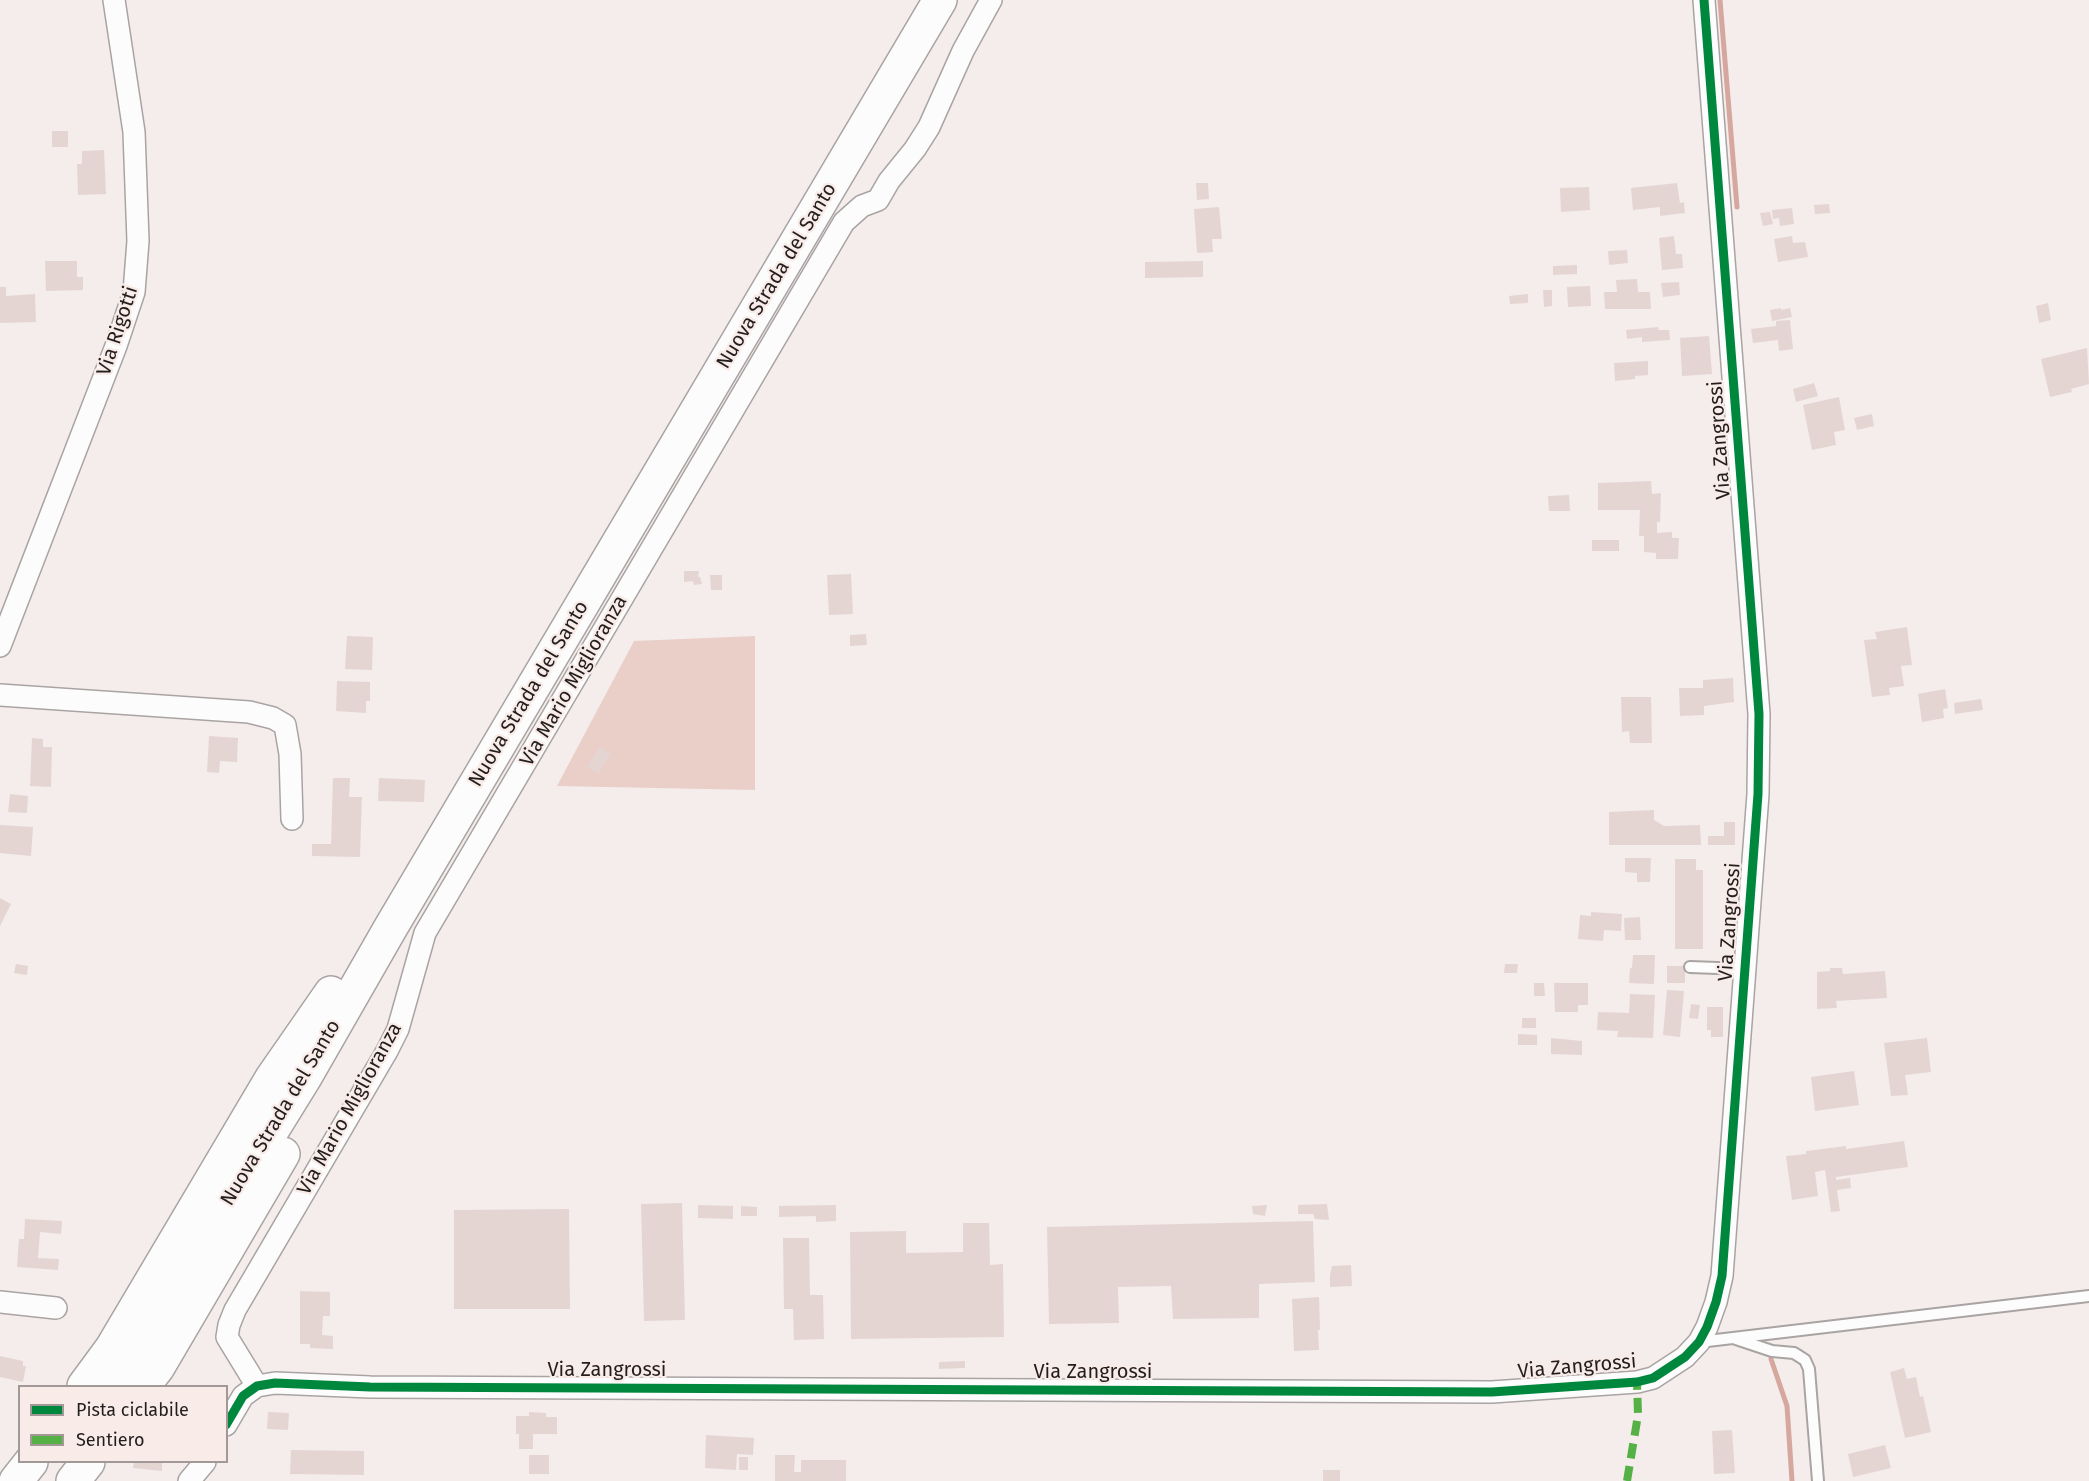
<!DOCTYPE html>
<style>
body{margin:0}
#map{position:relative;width:2089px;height:1481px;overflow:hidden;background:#f4edec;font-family:"Fira Sans",sans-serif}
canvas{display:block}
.legend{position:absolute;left:18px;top:1385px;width:210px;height:78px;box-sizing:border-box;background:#f8ebe8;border:2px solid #a29997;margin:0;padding:8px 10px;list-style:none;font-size:18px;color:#221e1d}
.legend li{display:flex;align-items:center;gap:12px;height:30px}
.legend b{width:30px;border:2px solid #a29997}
</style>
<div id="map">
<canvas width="2089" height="1481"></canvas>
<ul class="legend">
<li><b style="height:8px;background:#00873e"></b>Pista ciclabile</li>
<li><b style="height:8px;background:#55b145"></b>Sentiero</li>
</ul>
</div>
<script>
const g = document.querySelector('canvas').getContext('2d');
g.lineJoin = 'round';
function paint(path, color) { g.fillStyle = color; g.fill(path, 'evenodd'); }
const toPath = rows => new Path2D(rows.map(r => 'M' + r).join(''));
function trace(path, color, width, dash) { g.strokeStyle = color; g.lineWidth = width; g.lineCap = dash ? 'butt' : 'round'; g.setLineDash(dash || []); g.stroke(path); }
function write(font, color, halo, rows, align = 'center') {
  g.font = font + ' "Fira Sans",sans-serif'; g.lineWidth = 4.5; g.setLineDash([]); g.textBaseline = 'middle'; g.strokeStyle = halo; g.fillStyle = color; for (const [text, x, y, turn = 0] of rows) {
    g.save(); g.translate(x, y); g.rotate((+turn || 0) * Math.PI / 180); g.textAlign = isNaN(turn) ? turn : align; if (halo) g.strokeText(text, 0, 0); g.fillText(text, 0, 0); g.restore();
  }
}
const green = toPath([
 [755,636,755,790,557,786,634,641]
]);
const stream = toPath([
 [1720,0,1737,207],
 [1771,1359,1787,1406,1792,1481]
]);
const building = toPath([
 [52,131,68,131,68,147,52,147],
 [104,150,106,194,78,195,77,164,82,164,82,151],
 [1196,183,1208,183,1209,199,1197,200],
 [1677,183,1680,203,1684,202,1685,213,1660,216,1660,207,1633,210,1631,188],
 [1589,187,1590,210,1561,212,1560,188],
 [1829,204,1830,213,1815,214,1814,205],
 [1219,207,1222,239,1212,239,1213,252,1197,253,1194,209],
 [1792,208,1794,224,1780,226,1779,218,1773,219,1772,210],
 [1770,212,1773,224,1763,226,1760,213],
 [1674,236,1676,254,1682,254,1683,268,1662,270,1659,238],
 [1792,236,1793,243,1805,242,1808,257,1778,262,1774,239],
 [1627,250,1628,263,1609,265,1608,251],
 [45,261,77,261,77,277,83,277,83,290,46,291],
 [1203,261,1203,277,1145,278,1145,262],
 [1577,265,1577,274,1553,275,1553,266],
 [1637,279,1638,292,1650,292,1651,309,1605,309,1604,292,1617,292,1616,280],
 [1679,282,1680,295,1663,297,1661,283],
 [1590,286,1591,306,1568,307,1567,287],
 [0,287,6,287,6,296,35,294,36,322,0,323],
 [1543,290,1552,290,1552,306,1544,307],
 [1528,294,1528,303,1510,304,1509,296],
 [2048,303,2051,320,2039,323,2036,306],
 [1781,308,1781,310,1790,308,1792,317,1772,321,1770,310],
 [1790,320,1793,349,1779,351,1778,340,1753,343,1751,329,1776,326,1776,321],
 [1658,327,1659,330,1669,330,1670,340,1642,342,1642,337,1627,339,1626,330],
 [1709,336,1712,374,1682,376,1680,338],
 [2087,348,2089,384,2071,389,2072,392,2050,397,2041,359],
 [1648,361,1648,375,1635,376,1635,379,1615,381,1614,363],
 [1814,383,1818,396,1796,402,1793,389],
 [1839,397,1845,430,1834,432,1836,445,1812,450,1803,405],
 [1872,414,1874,426,1857,430,1854,418],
 [1651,481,1652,494,1661,493,1660,522,1657,522,1657,533,1672,532,1672,538,1679,538,1678,559,1656,559,1656,553,1644,552,1644,536,1639,536,1640,510,1598,510,1598,483],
 [1569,495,1570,511,1549,511,1548,496],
 [1592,540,1619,540,1619,551,1592,551],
 [684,571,699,571,698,577,700,577,702,584,694,585,693,581,684,582],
 [851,574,853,614,829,615,827,575],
 [710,575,722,575,722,590,711,590],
 [1907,627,1912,665,1901,666,1904,686,1889,688,1890,695,1872,697,1864,640,1877,639,1875,632],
 [866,634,867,645,850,646,850,635],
 [347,636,373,637,372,670,345,669],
 [1733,678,1734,702,1704,706,1704,715,1680,716,1679,688,1703,688,1703,680],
 [337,681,370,682,370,701,366,701,366,713,336,711],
 [1945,689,1948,708,1943,709,1944,718,1922,722,1918,694],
 [1621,697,1651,697,1652,743,1630,743,1629,731,1622,732],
 [1981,699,1983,710,1955,714,1954,703],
 [209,736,238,738,237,762,220,761,219,773,207,772],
 [32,738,43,739,43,747,52,747,51,787,30,786],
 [600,747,611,754,598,774,587,767],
 [333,778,350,778,349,797,362,797,360,857,312,856,312,844,331,844],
 [379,778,425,780,424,802,378,801],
 [10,794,28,796,27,813,8,812],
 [1654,810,1654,820,1664,826,1700,825,1701,845,1609,845,1609,812],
 [1724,822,1735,822,1735,845,1708,845,1708,836,1724,836],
 [0,825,33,827,31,856,0,853],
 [1625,858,1651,858,1650,882,1637,882,1637,873,1625,872],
 [1675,859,1696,859,1696,870,1703,870,1703,949,1675,949],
 [0,898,11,904,0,926],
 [1591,912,1622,914,1621,931,1604,930,1603,941,1578,939,1580,915,1591,916],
 [1640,917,1641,940,1625,940,1624,918],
 [1633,955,1655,955,1654,984,1629,983,1630,968,1632,968],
 [16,964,28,966,27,975,14,973],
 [1505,964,1518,964,1517,973,1504,973],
 [1667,966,1685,966,1685,983,1667,983],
 [1830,968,1842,968,1843,974,1885,971,1887,998,1836,1001,1837,1008,1817,1009,1817,972,1830,971],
 [1534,983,1544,983,1545,996,1534,996],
 [1554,983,1588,983,1588,1005,1578,1005,1578,1012,1555,1012],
 [1667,990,1684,991,1680,1037,1663,1035],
 [1630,994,1655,995,1653,1038,1617,1037,1618,1031,1597,1030,1598,1012,1629,1013],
 [1691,1004,1700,1005,1698,1019,1689,1018],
 [1707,1007,1723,1007,1723,1037,1711,1037,1711,1030,1707,1030],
 [1522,1018,1536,1018,1536,1028,1522,1028],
 [1518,1034,1537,1035,1537,1045,1518,1045],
 [1551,1038,1582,1041,1582,1055,1551,1054],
 [1927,1038,1931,1072,1905,1075,1908,1095,1891,1096,1884,1043],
 [1854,1071,1859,1105,1815,1111,1811,1077],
 [1904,1141,1908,1167,1836,1177,1836,1180,1850,1178,1851,1188,1837,1190,1840,1211,1831,1212,1825,1170,1815,1172,1818,1196,1792,1200,1786,1156,1806,1154,1806,1151,1846,1146,1846,1149],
 [682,1203,685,1320,644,1321,641,1204],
 [1327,1204,1329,1220,1315,1219,1313,1214,1298,1214,1298,1205],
 [698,1205,733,1206,733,1219,698,1218],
 [836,1205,836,1221,816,1222,816,1216,779,1217,779,1206],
 [1267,1205,1265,1216,1253,1214,1252,1206],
 [741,1206,757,1207,757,1216,741,1216],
 [569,1209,570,1309,454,1309,454,1210],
 [25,1219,62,1221,61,1234,40,1232,38,1258,59,1259,58,1270,17,1267,19,1239,24,1239],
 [1313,1221,1315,1282,1259,1284,1259,1318,1173,1319,1171,1286,1118,1287,1119,1323,1049,1324,1047,1227],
 [963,1223,989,1223,990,1265,1003,1264,1004,1337,851,1339,850,1232,906,1231,906,1253,963,1252],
 [783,1238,809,1238,810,1295,823,1295,824,1339,794,1340,793,1309,784,1309],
 [1351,1265,1352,1286,1330,1287,1330,1275,1332,1266],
 [300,1291,330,1292,330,1316,323,1316,322,1335,333,1336,333,1349,310,1348,310,1344,300,1344],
 [1319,1297,1320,1330,1318,1330,1319,1350,1294,1351,1292,1299],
 [0,1356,23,1361,23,1366,26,1366,23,1382,0,1377],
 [965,1361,965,1368,939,1369,939,1362],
 [1904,1368,1907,1379,1916,1377,1920,1397,1923,1396,1931,1432,1905,1438,1890,1372],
 [268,1412,289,1413,288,1430,267,1429],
 [529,1412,546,1413,546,1417,557,1417,557,1434,533,1434,533,1449,519,1449,519,1434,516,1434,516,1416,529,1416],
 [1732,1430,1735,1473,1714,1474,1712,1431],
 [706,1435,754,1438,753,1455,737,1454,736,1470,705,1468],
 [1885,1445,1891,1468,1853,1477,1848,1454],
 [291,1450,364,1451,364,1475,290,1474],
 [529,1455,549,1455,549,1474,529,1474],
 [775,1455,795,1455,794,1472,801,1472,801,1460,846,1460,846,1481,775,1481],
 [739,1457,748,1457,748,1470,739,1470],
 [134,1462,162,1462,162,1471,133,1468],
 [1323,1470,1340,1470,1340,1481,1323,1481]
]);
const service = toPath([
 [1690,967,1745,969],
 [1736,1339,1772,1351,1794,1353,1805,1360,1809,1369,1818,1481],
 [1699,1342,2089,1296]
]);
const minor = toPath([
 [0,646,116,346,134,292,138,241,134,132,114,0],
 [0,695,249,712,273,718,285,725,290,754,292,819],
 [0,1302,56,1308],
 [257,1386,227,1337,229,1325,235,1310,387,1051,398,1029,425,933,844,222,862,206,878,200,889,181,915,149,929,127,963,51,991,0],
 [226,1425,243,1396,257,1386,275,1383,370,1387,1492,1392,1637,1382,1653,1378,1685,1357,1699,1342,1707,1327,1716,1302,1722,1276,1758,794,1759,714,1704,0],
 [189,1481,205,1462]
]);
const trunk = toPath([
 [84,1386,112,1348,272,1078,331,993],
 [114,1386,305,1077,391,927,940,0],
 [143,1386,158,1367,283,1154],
 [16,1481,31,1462],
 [73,1481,88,1462]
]);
const quiet = toPath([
 [1627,1481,1638,1415,1637,1382]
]);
const cycleway = toPath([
 [226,1425,243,1396,257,1386,275,1383,370,1387,1492,1392,1637,1382,1653,1378,1685,1357,1699,1342,1707,1327,1716,1302,1722,1276,1758,794,1759,714,1704,0]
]);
const streetNames = [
 ["Nuova Strada del Santo",777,276,-59],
 ["Via Rigotti",118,331,-72],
 ["Via Zangrossi",1720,440,-94],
 ["Via Mario Miglioranza",574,681,-60],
 ["Nuova Strada del Santo",529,694,-59],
 ["Via Zangrossi",1730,922,-86],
 ["Via Mario Miglioranza",350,1109,-61],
 ["Nuova Strada del Santo",281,1113,-59],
 ["Via Zangrossi",1577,1367,-5],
 ["Via Zangrossi",607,1370],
 ["Via Zangrossi",1093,1372]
];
paint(green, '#eacfc9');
trace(stream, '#d6a79e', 5);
paint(building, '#e5d5d2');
trace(service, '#a9a4a3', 14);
trace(minor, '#a9a4a3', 24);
trace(trunk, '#a9a4a3', 36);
trace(service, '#fdfcfc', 10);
trace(minor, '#fdfcfc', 21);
trace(trunk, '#fdfcfc', 33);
trace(quiet, '#55b145', 8, [15, 8]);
trace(cycleway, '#00873e', 9);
write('20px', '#221e1d', '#f8ebe8', streetNames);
</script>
